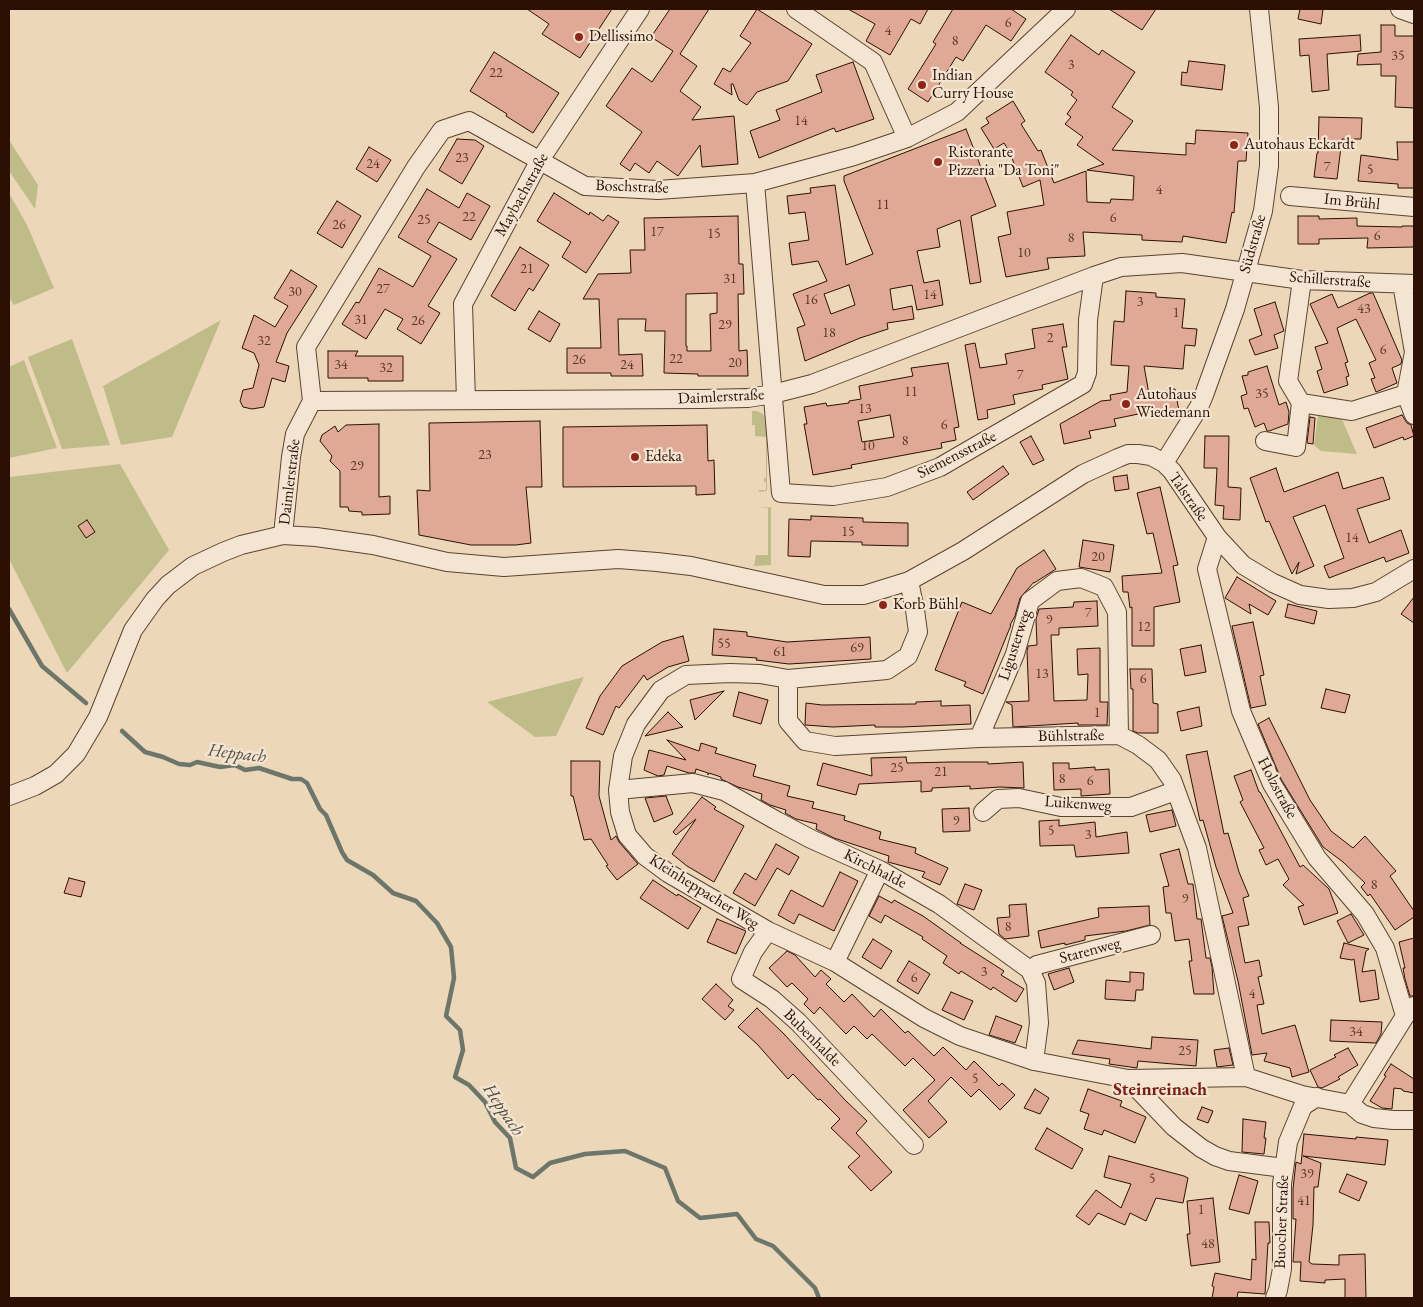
<!DOCTYPE html>
<meta charset="utf-8">
<style>
body{margin:0}
#map{position:relative;width:1423px;height:1307px;overflow:hidden;background:#ecd7b9;font-family:"EB Garamond",serif}
canvas{display:block}
.frame{position:absolute;inset:0;border:10px solid #2c1003;pointer-events:none}
</style>
<div id="map">
<canvas width="1423" height="1307"></canvas>
<div class="frame"></div>
</div>
<script>
const g = document.querySelector('canvas').getContext('2d');
g.lineJoin = 'round';
function paint(path, color) { g.fillStyle = color; g.fill(path, 'evenodd'); }
const toPath = rows => new Path2D(rows.map(r => 'M' + r).join(''));
function trace(path, color, width, dash) { g.strokeStyle = color; g.lineWidth = width; g.lineCap = dash ? 'butt' : 'round'; g.setLineDash(dash || []); g.stroke(path); }
function write(font, color, halo, rows, align = 'center') {
  g.font = font + ' "EB Garamond",serif'; g.lineWidth = 4.5; g.setLineDash([]); g.textBaseline = 'middle'; g.strokeStyle = halo; g.fillStyle = color; for (const [text, x, y, turn = 0] of rows) {
    g.save(); g.translate(x, y); g.rotate((+turn || 0) * Math.PI / 180); g.textAlign = isNaN(turn) ? turn : align; if (halo) g.strokeText(text, 0, 0); g.fillText(text, 0, 0); g.restore();
  }
}
const green = toPath([
 [9,140,38,185,35,209,9,171],
 [9,193,27,225,54,288,14,305,9,297],
 [221,320,172,437,121,445,103,386],
 [72,339,110,445,62,449,28,357],
 [24,360,57,448,9,458,9,367],
 [752,411,757,411,763,414,767,422,767,491,759,492,759,490,766,490,766,482,764,482,764,478,766,478,766,437,755,436,755,425,752,425],
 [1318,415,1341,417,1357,454,1321,451,1314,445],
 [120,464,169,550,67,673,9,559,9,477],
 [771,507,771,565,754,566,756,555,768,555,768,508,758,508],
 [584,677,556,736,535,737,487,702]
]);
const stream = toPath([
 [9,609,42,666,86,703],
 [122,731,145,752,163,757,179,764,190,765,197,762,220,767,235,765,245,770,259,768,292,779,301,779,307,783,320,809,326,815,342,852,347,860,373,875,393,893,416,901,437,923,451,947,454,978,446,1016,460,1030,463,1050,455,1077,469,1085,485,1102,495,1122,510,1138,516,1168,533,1177,550,1163,585,1154,625,1151,665,1168,678,1201,700,1218,737,1214,756,1239,773,1246,815,1288,819,1298]
]);
const building = toPath([
 [527,9,612,9,580,58,542,34,549,24,527,9],
 [670,9,709,9,680,54,697,66,680,91,701,107,692,120,734,116,738,164,702,167,700,145,678,176,657,161,649,173,635,163,630,171,620,164,642,132,606,106,632,68,652,82,673,51,651,37,670,9],
 [757,9,812,44,788,81,757,92,747,105,739,100,733,84,731,84,732,95,714,84,723,68,730,72,751,43,740,36,757,9],
 [848,9,928,9,920,24,911,19,890,55,866,41,875,24,848,9],
 [953,9,1011,9,1026,19,1011,41,986,25,963,61,956,57,928,102,908,89,936,44,933,42,953,9],
 [1109,9,1156,9,1142,30,1109,9],
 [1300,9,1323,9,1321,24,1298,19,1300,9],
 [1381,25,1395,25,1395,36,1414,36,1414,108,1395,107,1396,76,1381,76,1381,64,1357,65,1358,54,1381,52,1381,25],
 [1071,35,1099,55,1102,50,1135,72,1112,107,1133,121,1112,150,1186,155,1186,143,1195,144,1196,130,1248,133,1246,161,1238,161,1234,213,1232,212,1226,243,1183,236,1182,242,1142,240,1142,235,1083,232,1085,256,1047,258,1049,269,1006,277,998,237,1011,234,1007,212,1044,205,1040,180,1023,187,1010,153,1004,143,994,149,981,128,989,123,986,118,1013,101,1025,121,1021,124,1038,151,1041,150,1054,183,1086,171,1087,202,1110,203,1111,199,1133,200,1134,176,1087,170,1104,164,1077,145,1083,137,1065,124,1071,117,1067,114,1077,100,1071,95,1073,92,1045,72,1071,35],
 [1360,35,1361,51,1327,54,1329,90,1312,92,1309,55,1300,56,1299,39,1360,35],
 [494,52,559,93,533,133,506,116,507,114,470,91,494,52],
 [1189,61,1225,65,1222,90,1181,85,1182,72,1187,73,1189,61],
 [853,62,874,119,836,132,834,128,759,158,750,131,780,120,776,110,822,92,816,75,853,62],
 [1319,117,1362,118,1361,139,1342,139,1337,179,1314,177,1317,153,1318,153,1319,117],
 [966,129,996,206,971,216,981,282,970,284,960,220,937,229,940,247,917,251,924,283,939,280,943,305,917,310,912,285,890,289,893,310,912,306,914,319,887,323,888,329,860,338,805,361,797,328,805,325,793,294,827,281,818,261,792,265,789,243,809,240,805,212,789,214,787,196,811,193,810,188,835,185,846,265,873,254,844,181,844,176,966,129],
 [849,285,855,305,831,314,824,294,849,285],
 [457,139,475,140,484,146,462,184,439,170,457,139],
 [1397,142,1414,142,1414,188,1398,188,1398,184,1358,181,1361,155,1398,160,1397,142],
 [369,147,391,160,377,182,356,169,369,147],
 [427,189,459,208,467,193,490,206,471,240,439,222,427,242,457,259,428,306,440,313,421,344,397,329,403,319,385,309,366,339,342,324,356,302,359,303,379,268,413,287,431,256,398,237,427,189],
 [554,193,589,215,590,212,603,221,608,215,619,222,586,273,562,257,571,242,537,221,554,193],
 [337,201,361,216,342,248,317,233,337,201],
 [738,216,739,264,743,264,744,294,738,294,739,351,747,350,748,376,698,376,698,374,664,373,665,331,645,331,646,319,618,319,619,355,642,354,643,376,611,376,611,373,567,373,567,348,601,348,599,299,583,299,598,274,631,273,630,250,645,250,644,218,738,216],
 [717,293,717,313,710,314,711,351,687,351,687,346,686,346,686,294,717,293],
 [1298,216,1319,216,1319,219,1357,218,1357,226,1402,227,1402,226,1414,226,1414,247,1367,248,1368,238,1319,239,1319,244,1298,244,1298,216],
 [520,247,549,265,533,291,529,288,515,311,491,296,520,247],
 [291,270,317,286,287,333,276,362,289,366,285,382,272,378,264,407,252,409,243,407,240,401,243,390,253,388,259,365,254,353,242,348,254,315,275,327,288,306,274,298,291,270],
 [1126,291,1156,293,1156,297,1185,299,1182,328,1197,329,1195,346,1185,345,1183,369,1144,366,1149,394,1175,389,1179,411,1154,416,1153,411,1114,419,1116,426,1089,431,1091,438,1064,444,1060,424,1101,401,1111,400,1110,395,1127,392,1129,366,1111,365,1114,321,1124,322,1126,291],
 [1370,293,1373,293,1402,360,1401,364,1392,368,1397,383,1376,392,1371,379,1375,378,1369,363,1376,360,1356,319,1337,328,1348,362,1345,363,1349,376,1346,377,1348,385,1324,393,1317,371,1322,369,1315,347,1328,343,1310,304,1332,294,1338,308,1370,293],
 [1275,302,1284,331,1274,335,1278,348,1255,355,1249,340,1262,335,1254,309,1275,302],
 [539,311,560,324,550,342,528,329,539,311],
 [1063,324,1067,347,1062,347,1068,379,1042,385,1043,389,1013,395,1015,404,987,410,988,418,978,420,965,345,975,343,980,368,1007,364,1005,354,1035,348,1032,329,1063,324],
 [328,351,358,351,355,356,403,356,403,381,368,381,368,378,328,378,328,351],
 [948,363,959,427,954,428,956,440,941,443,942,448,851,465,852,468,813,475,804,424,807,424,804,407,826,403,827,406,849,403,849,401,861,399,859,386,913,376,911,368,948,363],
 [890,415,894,437,862,442,858,421,890,415],
 [1267,366,1279,405,1286,402,1289,412,1288,424,1269,431,1267,431,1264,423,1255,427,1248,408,1244,409,1241,396,1247,394,1242,376,1248,375,1248,372,1267,366],
 [1402,415,1407,423,1411,425,1414,436,1404,440,1403,437,1374,448,1366,428,1402,415],
 [1310,417,1315,418,1313,444,1307,443,1310,417],
 [540,421,542,487,526,487,531,543,516,545,471,545,419,535,417,490,430,491,429,423,540,421],
 [379,424,379,497,390,496,390,514,362,515,362,512,349,511,348,507,340,507,340,471,330,461,332,456,320,441,322,435,335,426,338,432,346,425,379,424],
 [707,425,708,461,714,460,715,494,696,495,696,486,563,487,563,427,707,425],
 [1031,436,1044,460,1033,465,1020,442,1031,436],
 [1205,436,1229,436,1228,487,1241,488,1240,520,1223,519,1224,506,1215,505,1217,468,1204,468,1205,436],
 [1003,466,1009,474,973,500,967,492,1003,466],
 [1276,468,1284,492,1338,472,1343,489,1383,477,1390,499,1357,509,1369,543,1401,530,1409,553,1386,562,1384,557,1329,578,1324,566,1344,558,1325,505,1293,517,1314,566,1296,574,1299,562,1292,574,1269,521,1266,522,1250,478,1276,468],
 [1127,475,1129,489,1115,491,1113,477,1127,475],
 [1160,487,1178,565,1173,566,1180,602,1154,607,1154,646,1132,646,1132,607,1130,608,1128,592,1123,592,1122,576,1162,573,1153,533,1147,534,1137,493,1160,487],
 [811,516,863,518,863,522,908,523,908,546,862,545,862,542,811,541,810,557,788,556,789,519,811,520,811,516],
 [87,520,95,532,86,538,78,526,87,520],
 [1083,540,1114,545,1110,572,1079,567,1083,540],
 [1044,550,1056,569,1034,583,1034,582,1020,598,1015,616,1010,625,1011,625,983,694,964,686,966,682,935,670,962,602,991,614,1017,568,1044,550],
 [1237,577,1276,601,1268,615,1249,604,1251,614,1225,598,1237,577],
 [1414,597,1414,623,1401,614,1414,597],
 [1097,601,1098,626,1059,628,1059,635,1051,635,1054,701,1087,700,1088,674,1078,675,1077,649,1100,648,1100,702,1108,702,1107,725,1078,725,1078,723,1013,727,1012,705,1006,702,1029,701,1027,651,1028,646,1037,645,1036,619,1039,609,1073,607,1074,602,1097,601],
 [1288,604,1317,611,1314,624,1285,617,1288,604],
 [1253,622,1264,675,1260,676,1266,705,1251,708,1232,626,1253,622],
 [714,629,747,632,747,636,787,642,870,637,871,659,789,664,756,660,757,658,712,655,714,629],
 [683,636,689,661,668,667,647,680,644,675,619,708,616,706,603,735,586,728,600,696,622,666,662,642,683,636],
 [1201,645,1206,672,1185,676,1180,649,1201,645],
 [1130,669,1152,669,1153,703,1158,704,1158,733,1138,733,1133,731,1133,689,1131,689,1130,669],
 [1326,689,1350,695,1345,713,1321,708,1326,689],
 [724,691,695,720,690,700,724,691],
 [739,692,768,700,761,724,733,716,739,692],
 [941,701,941,706,970,705,971,724,902,727,875,727,875,725,833,727,805,725,806,703,822,705,916,704,916,702,941,701],
 [1199,707,1202,726,1181,731,1177,712,1199,707],
 [668,712,683,727,645,736,668,712],
 [1269,718,1310,800,1331,831,1353,848,1365,836,1396,871,1390,876,1414,911,1414,917,1395,930,1370,894,1368,896,1361,887,1365,883,1343,862,1323,847,1281,779,1258,724,1269,718],
 [667,740,699,751,701,743,717,748,715,753,756,765,753,776,790,786,787,796,814,802,812,808,845,816,844,820,881,832,879,839,916,848,915,853,948,868,940,885,922,877,925,872,888,862,889,856,834,838,816,829,817,824,796,819,785,813,786,810,770,805,761,800,762,794,738,787,721,779,721,777,709,773,708,775,708,773,696,769,695,773,689,773,667,766,664,775,658,776,644,770,649,750,686,760,667,740],
 [1207,751,1224,834,1228,833,1239,872,1249,896,1243,898,1249,925,1238,927,1245,963,1259,960,1262,976,1258,977,1264,1004,1257,1005,1262,1034,1295,1025,1309,1072,1292,1077,1290,1068,1264,1061,1267,1053,1252,1055,1238,981,1222,916,1233,913,1216,867,1203,820,1200,821,1186,755,1207,751],
 [906,757,907,763,951,762,988,762,988,764,1023,762,1024,788,1000,787,970,789,970,786,932,788,932,791,921,792,921,781,859,784,856,795,817,785,823,763,872,776,871,758,906,757],
 [571,761,600,761,599,796,611,840,616,836,619,842,638,864,617,880,606,866,608,865,591,839,584,840,573,796,571,796,571,761],
 [1053,763,1069,763,1069,769,1095,767,1095,770,1109,769,1110,794,1081,796,1081,789,1054,790,1053,763],
 [1251,770,1259,792,1260,792,1300,867,1303,865,1329,889,1338,913,1304,925,1298,907,1304,905,1283,885,1289,879,1278,859,1266,865,1259,850,1264,848,1240,802,1243,800,1234,776,1251,770],
 [666,796,673,814,654,822,645,798,666,796],
 [702,797,716,807,714,809,744,826,714,882,687,866,672,854,696,819,676,835,673,832,702,797],
 [969,808,970,831,943,832,942,809,969,808],
 [1172,810,1176,826,1150,832,1146,815,1172,810],
 [1059,820,1059,826,1095,822,1096,837,1127,832,1129,853,1076,857,1074,845,1040,846,1039,821,1059,820],
 [776,844,799,857,789,875,777,868,755,906,733,893,745,873,756,880,776,844],
 [1179,849,1188,884,1193,884,1197,919,1201,919,1206,958,1210,958,1212,967,1214,994,1194,994,1189,961,1192,961,1189,939,1175,941,1171,913,1166,913,1163,887,1169,886,1160,854,1179,849],
 [840,872,858,881,834,931,799,914,794,924,778,915,791,890,823,907,840,872],
 [69,878,85,882,81,897,64,893,69,878],
 [653,880,677,896,678,894,701,908,688,929,640,898,653,880],
 [965,884,982,890,974,910,957,904,965,884],
 [879,896,892,903,894,900,923,916,961,943,960,943,1004,971,1001,975,1024,989,1016,1002,993,987,991,990,961,971,959,974,943,963,947,956,922,939,923,937,885,915,881,923,869,916,879,896],
 [1026,904,1029,936,1005,939,999,934,997,918,1010,917,1009,905,1026,904],
 [1149,906,1150,925,1126,931,1085,936,1085,940,1065,945,1065,943,1041,948,1038,931,1099,917,1098,908,1149,906],
 [1351,914,1364,935,1348,943,1337,921,1351,914],
 [717,919,746,931,736,954,707,942,717,919],
 [1414,938,1414,996,1410,996,1405,979,1403,968,1405,968,1399,942,1414,938],
 [873,939,892,951,881,969,862,957,873,939],
 [1344,943,1369,949,1366,951,1362,972,1375,970,1379,999,1360,1002,1354,959,1352,960,1340,958,1344,943],
 [787,951,795,955,815,977,821,970,831,979,826,984,844,1002,852,994,874,1017,881,1009,905,1033,908,1031,934,1056,943,1047,966,1070,974,1061,999,1086,1002,1083,1015,1095,1000,1110,979,1089,971,1097,951,1077,928,1101,947,1122,929,1138,903,1110,935,1080,913,1058,905,1066,872,1034,867,1039,854,1026,846,1034,820,1007,814,1014,804,1004,808,999,792,983,787,987,769,968,787,951],
 [909,961,930,974,918,994,897,981,909,961],
 [1069,968,1074,982,1054,990,1048,974,1069,968],
 [1130,972,1144,973,1143,990,1136,990,1135,1001,1105,999,1106,980,1130,982,1130,972],
 [716,984,733,1000,728,1006,734,1010,725,1020,702,999,716,984],
 [951,992,973,1001,964,1020,942,1010,951,992],
 [757,1008,784,1034,846,1101,867,1121,856,1133,892,1172,871,1191,848,1167,860,1156,831,1128,840,1119,820,1099,818,1100,793,1074,788,1079,757,1044,738,1027,757,1008],
 [996,1016,1022,1026,1015,1043,989,1035,996,1016],
 [1331,1020,1382,1022,1381,1034,1376,1043,1330,1041,1331,1020],
 [1152,1037,1198,1040,1196,1066,1138,1061,1137,1068,1109,1064,1110,1059,1072,1054,1078,1040,1151,1049,1152,1037],
 [1229,1048,1233,1065,1217,1067,1214,1050,1229,1048],
 [1348,1048,1358,1065,1338,1077,1340,1079,1322,1088,1318,1087,1310,1070,1336,1057,1334,1055,1348,1048],
 [1391,1064,1414,1079,1414,1093,1403,1091,1402,1089,1394,1088,1392,1109,1382,1108,1370,1101,1386,1076,1384,1075,1391,1064],
 [1035,1089,1049,1098,1040,1114,1024,1108,1035,1089],
 [1088,1089,1122,1101,1120,1106,1146,1117,1135,1143,1104,1130,1102,1135,1084,1129,1089,1114,1080,1111,1088,1089],
 [1202,1107,1213,1111,1208,1123,1197,1119,1202,1107],
 [1243,1119,1266,1122,1264,1138,1266,1138,1264,1154,1242,1152,1243,1119],
 [1047,1128,1083,1149,1072,1169,1035,1149,1047,1128],
 [1304,1134,1356,1139,1356,1137,1388,1140,1385,1165,1303,1156,1321,1163,1318,1187,1314,1187,1313,1225,1309,1262,1312,1264,1339,1265,1339,1255,1365,1254,1366,1298,1345,1298,1345,1279,1325,1280,1325,1283,1300,1281,1301,1262,1293,1262,1296,1219,1293,1219,1293,1189,1296,1162,1301,1164,1304,1134],
 [1109,1156,1184,1176,1188,1178,1183,1203,1156,1198,1146,1221,1130,1213,1125,1225,1098,1213,1089,1225,1076,1216,1096,1190,1121,1208,1131,1184,1104,1177,1109,1156],
 [1347,1174,1367,1182,1359,1201,1339,1192,1347,1174],
 [1239,1175,1258,1181,1249,1214,1229,1209,1239,1175],
 [1213,1198,1220,1262,1191,1266,1187,1234,1190,1234,1187,1201,1213,1198],
 [1255,1222,1269,1222,1270,1243,1268,1243,1265,1294,1238,1292,1237,1298,1212,1298,1214,1287,1212,1286,1215,1273,1251,1280,1252,1259,1256,1260,1255,1222]
]);
const minor = toPath([
 [796,9,873,62,907,138],
 [1400,9,1414,14],
 [755,183,781,493,833,496,887,487,940,467,1083,384,1087,373,1088,320,1094,276],
 [1290,196,1414,207],
 [1302,280,1288,381,1301,403,1352,411,1406,394],
 [1402,284,1414,352,1406,394,1414,415],
 [466,400,463,304,540,160,640,9],
 [312,401,701,399,748,398,773,394,812,384,1094,276,1121,267,1182,263,1302,280,1414,284],
 [312,401,306,347,416,167,442,130,469,121,585,186,658,190,755,183,854,156,907,138,957,112,1066,9],
 [1265,441,1296,447,1301,403],
 [1164,463,1199,407,1204,395,1235,309,1263,211,1269,166,1269,107,1259,9],
 [283,535,291,457,295,434,312,401],
 [1217,537,1207,569,1241,711,1272,784,1317,858,1365,914,1385,948,1405,1016],
 [909,581,915,610,918,632,908,656,887,670,788,679,760,674,730,673,686,675,661,690,636,724,623,756,618,790,620,812,627,835,645,856,668,873,768,931,835,962,924,1018,960,1036,1034,1061,1128,1079,1246,1077,1302,1095,1350,1104,1405,1016,1414,1006],
 [788,679,788,721,805,741,835,746,979,738,1119,735,1138,745,1158,760,1172,780,1197,848,1246,1077],
 [979,738,1015,654,1030,601,1057,581,1081,578,1104,587,1117,612,1119,735],
 [618,790,693,783,724,791,777,821,811,839,880,870,939,904,1030,970,1036,983,1039,1023,1034,1061],
 [9,796,35,786,56,774,76,754,98,717,133,630,155,599,168,585,193,566,223,552,241,545,283,535,316,537,373,545,447,562,504,567,618,559,657,562,691,566,824,595,864,595,909,581,963,551,1083,474,1118,458,1128,454,1138,454,1151,456,1164,463,1172,471,1217,537,1243,565,1273,583,1300,595,1329,599,1353,598,1376,592,1414,569],
 [983,812,998,799,1019,798,1061,807,1131,807,1175,791],
 [768,931,753,952,741,979,772,999,798,1022,914,1145],
 [835,962,880,870],
 [1030,970,1037,965,1151,935],
 [1128,1079,1174,1127,1201,1148,1215,1156,1229,1161,1276,1167,1284,1166],
 [1350,1104,1362,1114,1374,1118,1393,1120,1414,1120],
 [1275,1298,1278,1290,1282,1269,1282,1184,1288,1142,1303,1106,1317,1097]
]);
const markers = [
 [579,37,5,"#8f2418"],
 [922,85,5,"#8f2418"],
 [1234,145,5,"#8f2418"],
 [938,162,5,"#8f2418"],
 [1126,404,5,"#8f2418"],
 [635,457,5,"#8f2418"],
 [883,605,5,"#8f2418"]
];
const numberNames = [
 ["6",1008,23],
 ["4",888,31],
 ["8",955,41],
 ["35",1398,56],
 ["3",1071,65],
 ["22",496,73],
 ["14",801,121],
 ["23",462,158],
 ["24",373,164],
 ["7",1327,167],
 ["5",1370,170],
 ["4",1159,190],
 ["11",883,205],
 ["22",469,217],
 ["6",1113,218],
 ["25",424,220],
 ["26",339,225],
 ["17",657,232],
 ["15",714,234],
 ["6",1377,236],
 ["8",1071,238],
 ["10",1024,253],
 ["21",527,269],
 ["31",730,279],
 ["27",383,289],
 ["30",295,292],
 ["14",930,295],
 ["16",811,300],
 ["3",1140,302],
 ["43",1364,309],
 ["1",1176,313],
 ["31",361,320],
 ["26",418,321],
 ["29",725,325],
 ["18",829,333],
 ["2",1050,338],
 ["32",264,341],
 ["6",1383,350],
 ["22",676,359],
 ["26",579,360],
 ["20",735,363],
 ["34",341,365],
 ["24",627,365],
 ["32",386,368],
 ["7",1020,375],
 ["11",911,392],
 ["35",1262,394],
 ["13",865,409],
 ["6",944,425],
 ["8",905,441],
 ["10",868,446],
 ["23",485,455],
 ["29",357,466],
 ["15",848,532],
 ["14",1352,538],
 ["20",1098,557],
 ["7",1088,613],
 ["9",1049,620],
 ["12",1144,627],
 ["55",724,644],
 ["69",857,648],
 ["61",780,652],
 ["13",1042,674],
 ["6",1143,679],
 ["1",1097,713],
 ["25",897,768],
 ["21",941,772],
 ["8",1062,779],
 ["6",1090,781],
 ["9",956,821],
 ["5",1051,831],
 ["3",1088,835],
 ["8",1374,885],
 ["9",1185,899],
 ["8",1008,927],
 ["3",984,972],
 ["6",914,978],
 ["4",1252,994],
 ["34",1356,1032],
 ["25",1185,1051],
 ["5",975,1079],
 ["39",1307,1174],
 ["5",1152,1179],
 ["41",1304,1201],
 ["1",1201,1210],
 ["48",1208,1244]
];
const poiNames = [
 ["Dellissimo",589,37],
 ["Indian",932,76],
 ["Curry House",932,94],
 ["Autohaus Eckardt",1244,145],
 ["Ristorante",948,153],
 ["Pizzeria \"Da Toni\"",948,171],
 ["Autohaus",1136,395],
 ["Wiedemann",1136,413],
 ["Edeka",645,457],
 ["Korb Bühl",893,605]
];
const streetNames = [
 ["Boschstraße",632,187,2],
 ["Maybachstraße",522,195,-61],
 ["Im Brühl",1352,202,6],
 ["Südstraße",1253,244,-74],
 ["Schillerstraße",1330,280,4],
 ["Daimlerstraße",721,397,-3],
 ["Siemensstraße",957,455,-27],
 ["Daimlerstraße",290,482,-83],
 ["Talstraße",1188,497,55],
 ["Ligusterweg",1015,645,-72],
 ["Bühlstraße",1071,736,-1],
 ["Holzstraße",1277,788,62],
 ["Luikenweg",1078,804,4],
 ["Kirchhalde",875,869,27],
 ["Kleinheppacher Weg",704,892,32],
 ["Starenweg",1090,951,-15],
 ["Bubenhalde",812,1038,45],
 ["Buocher Straße",1282,1222,-88]
];
const waterNames = [
 ["Heppach",237,754,7],
 ["Heppach",503,1110,56]
];
const neighbourhoodNames = [
 ["Steinreinach",1160,1090]
];
paint(green, '#bfbc8a');
trace(stream, '#6d766a', 4.5);
paint(building, '#e0a996');
trace(building, '#2c1003', 1);
trace(minor, '#5c4230', 20);
trace(minor, '#f3e5d2', 18);
for (const [x, y, r, color] of markers) { const dot = new Path2D(); dot.arc(x, y, r, 0, 2 * Math.PI); g.fillStyle = color; g.fill(dot); trace(dot, '#f3e5d2', 2); }
write('14px', '#593628', null, numberNames);
write('16px', '#2c1003', '#f3e5d2', poiNames, 'left');
write('16px', '#2c1003', '#f3e5d2', streetNames);
write('italic 18px', '#524c3f', '#f3e5d2', waterNames);
write('bold 18px', '#7a1f14', '#f3e5d2', neighbourhoodNames);
</script>
